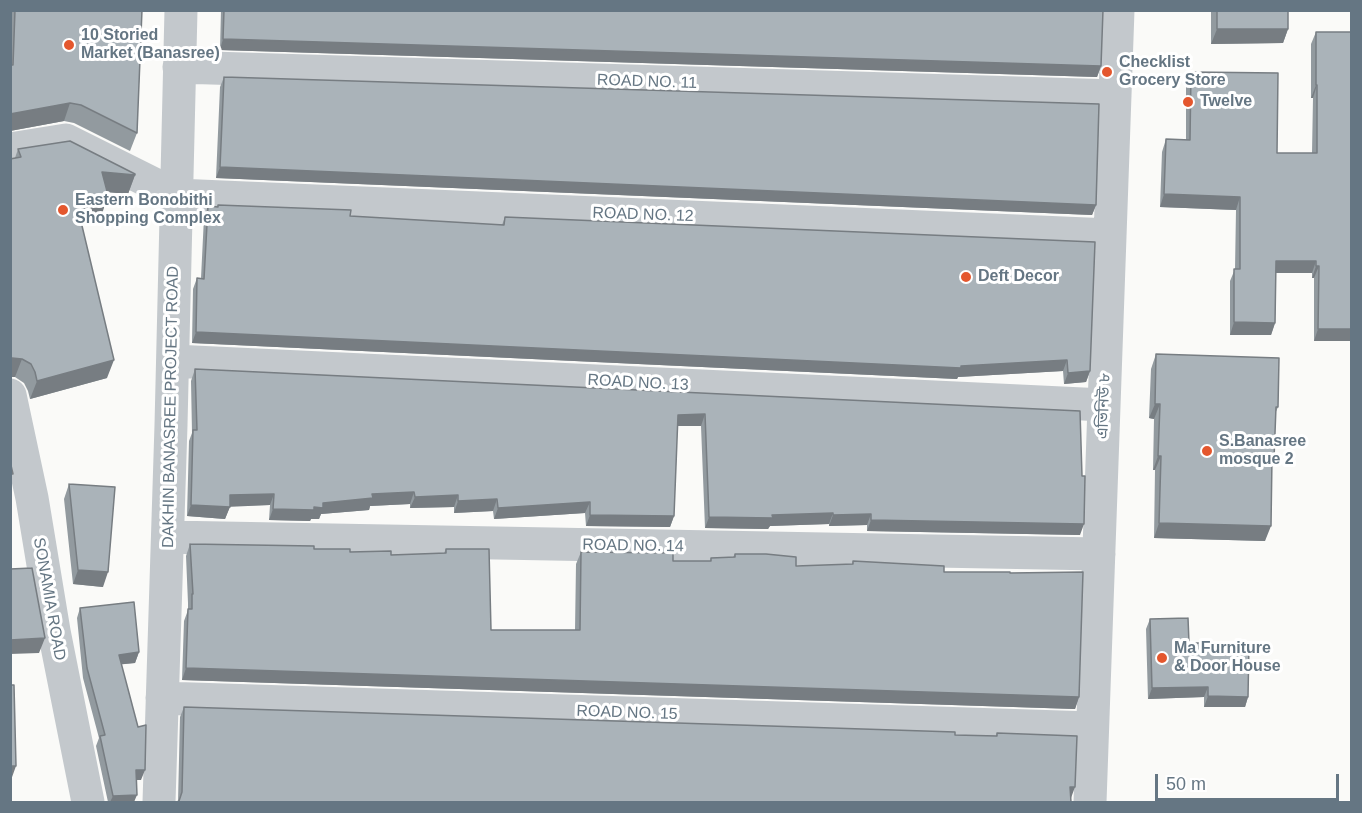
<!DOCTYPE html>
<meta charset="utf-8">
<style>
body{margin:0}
#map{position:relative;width:1362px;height:813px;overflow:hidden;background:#fafaf8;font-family:Helvetica,sans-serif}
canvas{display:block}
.frame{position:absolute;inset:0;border:12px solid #657683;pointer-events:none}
.scale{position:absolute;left:1155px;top:774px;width:184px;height:27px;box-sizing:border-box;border:3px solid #657683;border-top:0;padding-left:8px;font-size:18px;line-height:21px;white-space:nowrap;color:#657683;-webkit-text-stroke:4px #fff;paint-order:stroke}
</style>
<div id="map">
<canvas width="1362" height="813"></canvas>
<div class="frame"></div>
<div class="scale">50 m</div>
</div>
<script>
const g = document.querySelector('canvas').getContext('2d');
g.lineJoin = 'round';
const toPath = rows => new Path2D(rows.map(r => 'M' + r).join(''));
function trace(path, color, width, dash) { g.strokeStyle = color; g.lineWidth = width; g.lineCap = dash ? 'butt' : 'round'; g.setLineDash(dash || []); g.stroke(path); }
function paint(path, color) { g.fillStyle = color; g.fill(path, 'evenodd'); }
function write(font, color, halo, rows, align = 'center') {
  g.font = font + ' Helvetica,"Noto Sans Bengali",sans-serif'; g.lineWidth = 6; g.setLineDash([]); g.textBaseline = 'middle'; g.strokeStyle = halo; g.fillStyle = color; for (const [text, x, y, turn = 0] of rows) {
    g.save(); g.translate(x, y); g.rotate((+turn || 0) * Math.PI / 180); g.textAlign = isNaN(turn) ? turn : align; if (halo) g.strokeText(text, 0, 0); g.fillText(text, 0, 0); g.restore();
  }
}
const minor = toPath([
 [179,67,1115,96],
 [10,149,66,140,176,195,1110,235],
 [173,361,1104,405],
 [10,395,32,498,54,631,88,802],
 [168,537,1099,554],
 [162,698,1092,728],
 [159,802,171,425,181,10],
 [1090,802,1118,10]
]);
const wall = toPath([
 [10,10,142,10,137,133,130,151,74,123,64,121,10,131],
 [221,10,1103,10,1101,66,1097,77,220,50],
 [1211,10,1288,10,1288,29,1283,43,1211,44],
 [1316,32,1352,341,1314,341,1314,278,1312,278,1312,273,1276,273,1275,323,1271,335,1230,335,1230,281,1235,269,1236,210,1160,207,1162,152,1166,139,1186,140,1186,84,1191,72,1277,153,1312,153,1313,98,1311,98,1311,44],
 [224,77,1096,205,1092,215,216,178,220,87],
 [18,149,135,175,128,194,107,192,102,214,81,223,107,378,30,399,28,391,24,383,15,377,10,377,10,159,15,158],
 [218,205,350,216,502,225,505,217,1095,242,1090,371,1086,382,1064,384,1063,371,958,377,957,379,192,343,193,289,197,278,201,278,204,217,208,206,217,207],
 [1156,354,1278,407,1275,414,1274,459,1272,465,1265,541,1154,538,1155,470,1153,470,1154,419,1149,418,1151,369],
 [195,369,1080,411,1080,535,867,531,867,525,829,526,829,524,770,526,768,529,705,528,701,426,677,426,674,516,670,527,586,526,585,513,494,519,493,511,454,513,454,507,410,508,410,504,370,506,369,510,321,514,319,519,311,519,310,521,269,520,270,505,230,506,225,519,187,516,189,441,192,433,191,381],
 [69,484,103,587,73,584,64,499],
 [190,544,314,549,391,555,444,553,446,549,491,630,575,630,576,564,581,552,673,561,710,561,711,558,733,557,735,554,796,566,852,564,853,561,944,572,1079,697,1075,709,182,680,184,621,188,610,188,603,186,556],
 [80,608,139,652,135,663,121,664,141,780,137,780,134,802,108,802,96,746,99,738,83,678,77,618],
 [1150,619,1189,643,1248,697,1245,707,1204,707,1204,697,1148,699,1146,629],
 [184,707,955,735,996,736,997,733,1071,798,178,802,180,717]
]);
const shadedWall = toPath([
 [10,10,13,10,10,18],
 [1217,29,1288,29,1283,43,1211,44],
 [223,39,1101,66,1097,77,220,50],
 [1316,85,1317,85,1313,98,1311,98],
 [70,103,64,121,10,131,10,114],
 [220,167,1096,205,1092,215,216,178],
 [102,172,135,175,128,194,95,191],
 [1164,194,1240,197,1236,210,1160,207],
 [108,195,102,214,71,227,78,209],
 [1276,261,1316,261,1312,273,1271,273],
 [1316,266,1319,266,1314,278,1312,278],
 [1234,322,1275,323,1271,335,1230,335],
 [1318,329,1352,329,1352,341,1314,341],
 [196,332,961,366,1067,360,1063,371,958,377,957,379,192,343],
 [12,358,22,359,15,377,10,377,10,359],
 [114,360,107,378,30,399,37,381],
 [1090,371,1086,382,1064,384,1068,373],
 [1155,404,1160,404,1154,419,1149,418],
 [705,414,701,426,674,426,678,415],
 [1158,456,1161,456,1155,470,1153,470],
 [414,492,410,504,370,506,369,510,321,514,319,519,311,519,310,521,269,520,273,509,314,507,323,503,372,494],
 [274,494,270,505,226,507,230,495],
 [458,495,454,507,410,508,415,497],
 [497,499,493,511,454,513,458,501],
 [590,502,585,513,494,519,498,508],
 [191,505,230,507,225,519,187,516],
 [833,513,829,524,770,526,768,529,705,528,709,517],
 [871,514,867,525,829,526,833,515],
 [590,515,674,516,670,527,586,526],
 [871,520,1084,524,1080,535,867,531],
 [1159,523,1271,526,1265,541,1154,538],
 [78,570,108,572,103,587,73,584],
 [45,638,39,653,10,654,10,640],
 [139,652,135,663,115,665,119,655],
 [186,668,1079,697,1075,709,182,680],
 [1208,687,1204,697,1148,699,1152,688],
 [1208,696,1248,697,1245,707,1204,707],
 [10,766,16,766,11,780,10,780],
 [136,770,145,770,141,780,133,780],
 [1070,787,1075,787,1071,798,1066,798],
 [137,795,134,802,110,802,113,796]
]);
const building = toPath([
 [15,10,142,10,137,133,81,105,70,103,10,114,10,65,13,65,15,10],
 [224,10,1103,10,1101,66,223,39,224,10],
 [1217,10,1288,10,1288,29,1217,29,1217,10],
 [1316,32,1352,32,1352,329,1318,329,1319,266,1316,266,1316,261,1276,261,1275,323,1234,322,1234,269,1240,269,1240,197,1164,194,1166,139,1190,140,1191,72,1278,73,1277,153,1317,153,1317,85,1316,85,1316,32],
 [224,77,1099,104,1096,205,220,167,224,77],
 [70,141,135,174,135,175,102,172,108,195,78,209,114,360,37,381,35,372,31,364,22,359,12,358,10,359,10,159,21,157,18,149,70,141],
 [218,205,351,210,350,216,504,225,505,217,1095,242,1090,371,1068,373,1067,360,961,366,961,368,196,332,197,278,204,279,208,206,218,207,218,205],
 [1156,354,1279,358,1278,407,1276,407,1274,459,1272,458,1271,526,1159,523,1161,456,1158,456,1160,404,1155,404,1156,354],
 [195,369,1080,411,1082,476,1085,476,1084,524,871,520,871,514,833,515,833,513,772,515,773,518,709,517,705,414,678,415,674,516,590,515,590,502,498,508,497,499,458,501,458,495,415,497,414,492,372,494,373,498,323,503,323,508,314,507,314,510,273,509,274,494,230,495,230,507,191,505,193,430,197,430,195,369],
 [10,461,13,474,10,474,10,461],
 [69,484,115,487,108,572,78,570,69,484],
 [190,544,314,546,314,549,350,549,350,552,391,551,391,555,446,553,446,549,489,549,491,630,580,630,581,552,673,553,673,561,711,561,711,558,735,557,735,554,766,554,796,557,796,566,853,564,853,561,944,566,944,572,1010,572,1010,573,1083,572,1079,697,186,668,188,609,192,609,192,594,193,594,190,544],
 [32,568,45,638,10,640,10,569,32,568],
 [134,602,139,652,119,655,138,727,146,725,145,770,136,770,137,795,113,796,100,736,105,735,87,668,80,608,134,602],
 [1188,618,1189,643,1249,643,1248,697,1208,696,1208,687,1152,688,1150,619,1188,618],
 [10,685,14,685,16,766,10,766,10,685],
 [184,707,955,732,955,735,997,736,997,733,1077,736,1075,787,1070,787,1071,802,177,802,179,801,182,792,184,707]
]);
const markers = [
 [69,45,6,"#e4572e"],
 [1107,72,6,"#e4572e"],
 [1188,102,6,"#e4572e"],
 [63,210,6,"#e4572e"],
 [966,277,6,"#e4572e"],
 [1207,451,6,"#e4572e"],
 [1162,658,6,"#e4572e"]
];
const poiNames = [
 ["10 Storied",81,36],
 ["Market (Banasree)",81,54],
 ["Checklist",1119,63],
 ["Grocery Store",1119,81],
 ["Twelve",1200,102],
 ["Eastern Bonobithi",75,201],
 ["Shopping Complex",75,219],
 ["Deft Decor",978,277],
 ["S.Banasree",1219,442],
 ["mosque 2",1219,460],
 ["Ma Furniture",1174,649],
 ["& Door House",1174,667]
];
const streetNames = [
 ["ROAD NO. 11",647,82,2],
 ["ROAD NO. 12",643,215,2],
 ["ROAD NO. 13",638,383,3],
 ["এভিনিউ ৮",1104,406,-88],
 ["DAKHIN BANASREE PROJECT ROAD",171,407,-89],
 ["ROAD NO. 14",633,546,1],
 ["SONAMIA ROAD",49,599,80],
 ["ROAD NO. 15",627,713,2]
];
trace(minor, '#c3c8cc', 33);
paint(wall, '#929a9f');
paint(shadedWall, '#777d82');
paint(building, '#aab3b9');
trace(building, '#777d82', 1.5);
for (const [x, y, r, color] of markers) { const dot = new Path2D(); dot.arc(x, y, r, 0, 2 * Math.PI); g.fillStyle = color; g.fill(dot); trace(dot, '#fff', 2); }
write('bold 16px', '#657683', '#fff', poiNames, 'left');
write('16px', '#657683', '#fff', streetNames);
</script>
